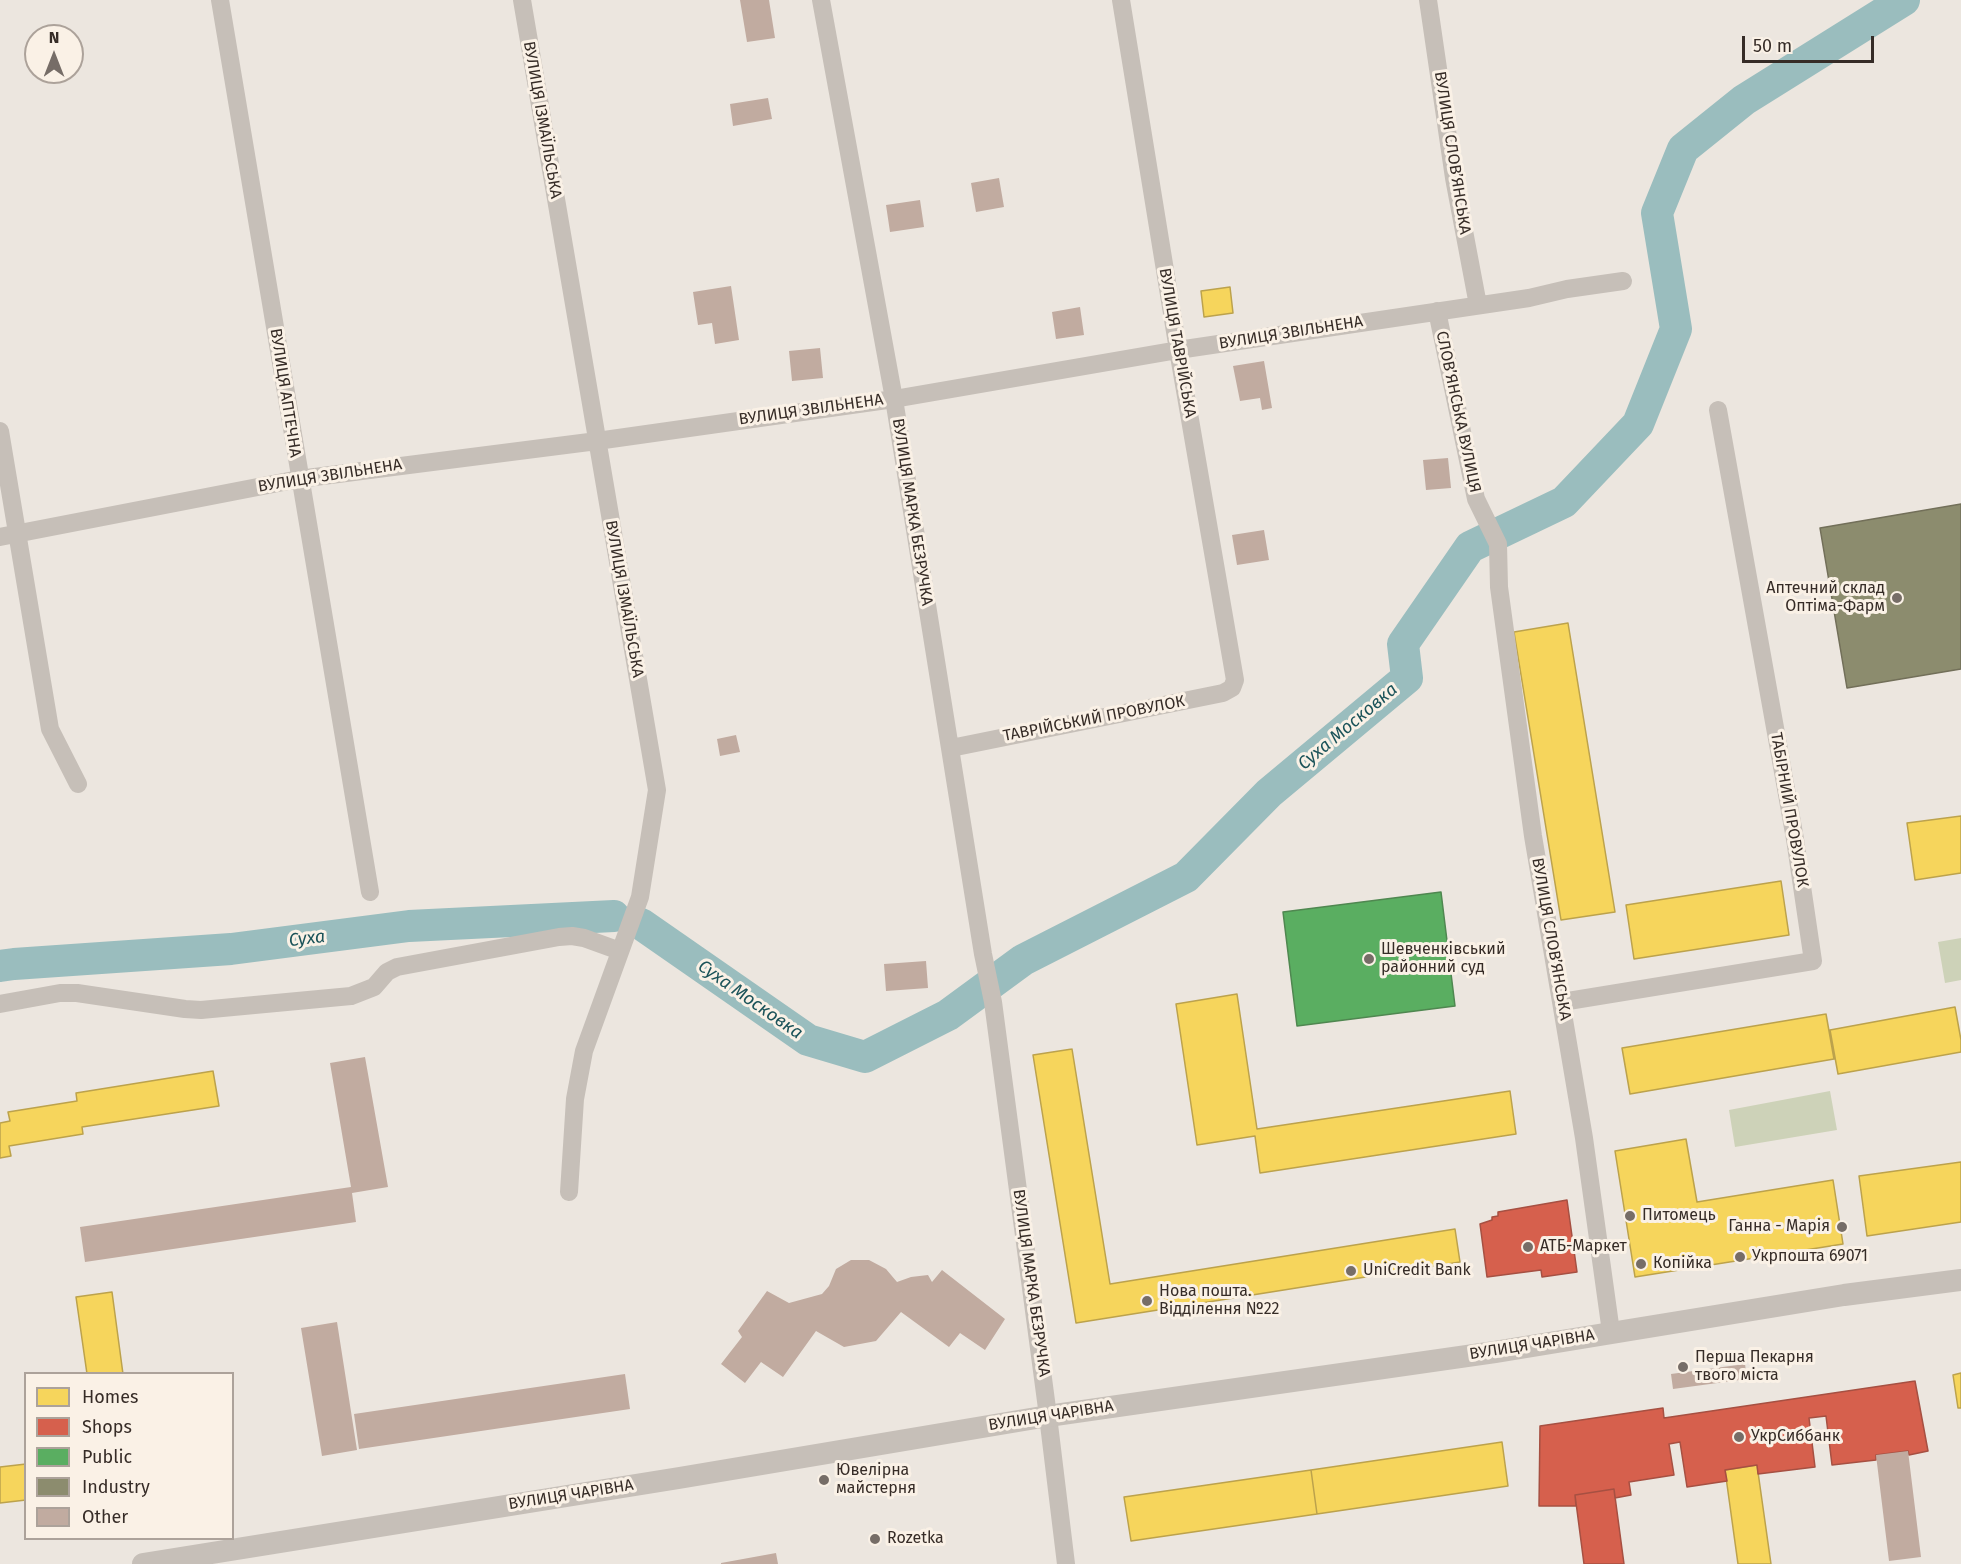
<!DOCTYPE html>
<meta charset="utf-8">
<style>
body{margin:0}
#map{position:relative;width:1961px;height:1564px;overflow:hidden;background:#ece6df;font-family:"Fira Sans",sans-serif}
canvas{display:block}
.legend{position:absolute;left:24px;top:1372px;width:210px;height:168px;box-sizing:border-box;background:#faf1e6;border:2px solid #aca29a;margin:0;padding:8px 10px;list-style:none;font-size:18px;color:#362c27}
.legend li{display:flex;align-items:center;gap:12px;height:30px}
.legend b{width:30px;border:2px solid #aca29a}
.north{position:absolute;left:24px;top:24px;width:60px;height:60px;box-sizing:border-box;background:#faf1e6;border:2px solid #aca29a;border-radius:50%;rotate:0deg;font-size:16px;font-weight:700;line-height:24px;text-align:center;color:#362c27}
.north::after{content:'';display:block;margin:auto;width:21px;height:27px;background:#766d67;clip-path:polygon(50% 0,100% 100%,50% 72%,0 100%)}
.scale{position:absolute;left:1742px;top:36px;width:132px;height:27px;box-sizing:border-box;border:3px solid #362c27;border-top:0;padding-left:8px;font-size:18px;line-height:21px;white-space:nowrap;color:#362c27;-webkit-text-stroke:4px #faf1e6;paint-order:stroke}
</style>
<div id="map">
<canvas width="1961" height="1564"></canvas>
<ul class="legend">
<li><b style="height:16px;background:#f6d55c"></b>Homes</li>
<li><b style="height:16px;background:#d6604d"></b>Shops</li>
<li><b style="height:16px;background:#5aae61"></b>Public</li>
<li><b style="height:16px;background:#8c8c6e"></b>Industry</li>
<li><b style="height:16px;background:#c1aba0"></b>Other</li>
</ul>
<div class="north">N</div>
<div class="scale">50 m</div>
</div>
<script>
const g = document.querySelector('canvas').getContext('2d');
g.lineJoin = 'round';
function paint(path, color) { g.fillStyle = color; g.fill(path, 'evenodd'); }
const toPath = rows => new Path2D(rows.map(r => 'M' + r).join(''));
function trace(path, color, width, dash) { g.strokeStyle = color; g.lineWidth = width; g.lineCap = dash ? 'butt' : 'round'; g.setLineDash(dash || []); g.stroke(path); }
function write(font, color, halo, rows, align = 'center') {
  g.font = font + ' "Fira Sans",sans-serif'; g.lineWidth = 6; g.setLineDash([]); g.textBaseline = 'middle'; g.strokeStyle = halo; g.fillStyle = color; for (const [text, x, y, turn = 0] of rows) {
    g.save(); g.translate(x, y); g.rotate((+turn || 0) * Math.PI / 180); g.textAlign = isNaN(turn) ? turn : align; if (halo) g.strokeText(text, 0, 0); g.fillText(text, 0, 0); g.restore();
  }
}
const green = toPath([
 [1961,938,1961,980,1945,983,1938,942],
 [1830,1091,1837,1130,1735,1147,1729,1110]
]);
const homes = toPath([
 [1230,287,1233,313,1204,317,1201,291,1230,287],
 [1568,623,1615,912,1561,920,1514,632,1568,623],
 [1961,816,1961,873,1915,880,1907,823,1961,816],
 [1781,881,1789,935,1634,959,1626,905,1781,881],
 [1237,994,1257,1129,1510,1091,1516,1134,1260,1173,1255,1136,1197,1145,1176,1004,1237,994],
 [1955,1007,1961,1040,1961,1052,1838,1074,1830,1030,1955,1007],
 [1826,1014,1834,1059,1630,1094,1622,1048,1826,1014],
 [1072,1049,1110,1284,1455,1229,1460,1262,1076,1323,1033,1055,1072,1049],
 [213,1071,219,1106,82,1127,83,1134,9,1146,11,1156,0,1158,0,1123,10,1121,8,1112,77,1101,76,1093,213,1071],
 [1686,1139,1697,1202,1833,1180,1843,1244,1635,1277,1615,1151,1686,1139],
 [1961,1162,1961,1222,1867,1236,1859,1176,1961,1162],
 [112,1292,123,1374,87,1374,76,1297,112,1292],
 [1961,1373,1961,1408,1958,1408,1953,1375,1961,1373],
 [1502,1442,1508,1486,1317,1514,1311,1470,1502,1442],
 [26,1464,26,1500,0,1503,0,1467,26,1464],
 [1757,1465,1771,1564,1738,1564,1725,1470,1757,1465],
 [1311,1470,1317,1514,1131,1541,1124,1497,1311,1470]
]);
const shops = toPath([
 [1567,1200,1577,1272,1542,1277,1541,1270,1487,1277,1480,1224,1492,1220,1492,1217,1498,1216,1498,1212,1567,1200],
 [1915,1381,1928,1451,1909,1455,1908,1451,1876,1455,1876,1460,1832,1465,1826,1416,1809,1418,1815,1467,1758,1474,1757,1465,1725,1470,1727,1481,1687,1487,1680,1442,1669,1444,1674,1475,1629,1482,1631,1495,1615,1498,1614,1489,1575,1495,1576,1506,1539,1506,1540,1426,1663,1408,1664,1418,1915,1381],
 [1614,1489,1624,1564,1584,1564,1575,1495,1614,1489]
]);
const public = toPath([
 [1441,892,1455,1006,1297,1026,1283,912,1441,892]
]);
const industry = toPath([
 [1961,504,1961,669,1847,688,1820,528,1961,504]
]);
const river = toPath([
 [641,924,808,1040,865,1057,948,1015,1023,960,1186,877,1269,793,1407,678,1403,644,1470,547,1564,502,1638,424,1676,329,1657,213,1683,149,1744,100,1904,0],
 [0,966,14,964,231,949,409,926,614,916]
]);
const building = toPath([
 [740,0,769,0,775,38,747,42],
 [768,98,772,119,733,126,730,104],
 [999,178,1004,207,976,212,971,183],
 [920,200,924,227,890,232,886,205],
 [731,286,739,340,715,344,712,323,698,325,693,292],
 [1080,307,1084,335,1056,339,1052,312],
 [820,348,823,378,792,381,789,351],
 [1264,361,1272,408,1262,410,1260,398,1240,401,1233,366],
 [1448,458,1451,488,1426,490,1423,460],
 [1264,530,1269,560,1237,565,1232,535],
 [736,735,740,752,720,756,717,739],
 [926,961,928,988,886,991,884,964],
 [365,1057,388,1187,352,1193,356,1222,85,1262,80,1227,351,1187,330,1063],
 [851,1260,869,1260,886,1269,897,1282,911,1277,928,1275,932,1282,942,1270,1005,1319,985,1350,960,1333,949,1347,901,1312,876,1341,844,1347,816,1331,783,1377,761,1362,745,1383,721,1364,742,1337,738,1331,767,1291,789,1303,822,1294,829,1286,836,1269],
 [337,1322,357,1450,322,1456,301,1328],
 [1745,1364,1747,1379,1673,1389,1671,1374],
 [625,1374,630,1409,359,1449,354,1414],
 [1908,1451,1921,1557,1889,1561,1876,1455],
 [776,1553,778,1564,721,1564,721,1563]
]);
const minor = toPath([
 [220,0,370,892],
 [522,0,657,790,640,897,584,1051,575,1099,569,1192],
 [821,0,894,399,983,954,993,1002,1048,1416,1066,1564],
 [1428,0,1454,178,1478,305],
 [1437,311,1476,499,1498,544,1499,587,1533,836,1584,1138,1611,1332],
 [0,431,50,729,78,784],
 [0,537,299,479,597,441,894,399,1178,350,1529,298,1567,289,1623,281],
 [951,748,1223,693,1232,688,1235,680,1178,350,1121,0],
 [1562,1002,1813,961,1795,839,1718,410],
 [0,1004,60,993,77,993,185,1009,201,1010,351,996,374,987,387,972,397,967,559,937,572,936,584,938,620,951]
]);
const tertiary = toPath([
 [143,1564,679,1478,1048,1416,1495,1352,1844,1295,1961,1280]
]);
const markers = [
 [1897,598,6,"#766d67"],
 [1369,959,6,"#766d67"],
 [1630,1216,6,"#766d67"],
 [1842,1227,6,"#766d67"],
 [1528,1247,6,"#766d67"],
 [1740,1257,6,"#766d67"],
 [1641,1264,6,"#766d67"],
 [1351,1271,6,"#766d67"],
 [1147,1301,6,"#766d67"],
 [1683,1367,6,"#766d67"],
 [1739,1437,6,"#766d67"],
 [824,1480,6,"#766d67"],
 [875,1539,6,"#766d67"]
];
const streetNames = [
 ["ВУЛИЦЯ ІЗМАЇЛЬСЬКА",542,120,80],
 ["ВУЛИЦЯ СЛОВ’ЯНСЬКА",1452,153,81],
 ["ВУЛИЦЯ ЗВІЛЬНЕНА",1291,333,-9],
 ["ВУЛИЦЯ ТАВРІЙСЬКА",1177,343,80],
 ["ВУЛИЦЯ АПТЕЧНА",285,393,81],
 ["ВУЛИЦЯ ЗВІЛЬНЕНА",811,410,-8],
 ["СЛОВ’ЯНСЬКА ВУЛИЦЯ",1458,412,78],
 ["ВУЛИЦЯ ЗВІЛЬНЕНА",330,476,-9],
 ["ВУЛИЦЯ МАРКА БЕЗРУЧКА",912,512,81],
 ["ВУЛИЦЯ ІЗМАЇЛЬСЬКА",624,599,80],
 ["ТАВРІЙСЬКИЙ ПРОВУЛОК",1094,719,-11],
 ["ТАБІРНИЙ ПРОВУЛОК",1789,810,80],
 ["ВУЛИЦЯ СЛОВ’ЯНСЬКА",1551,939,80],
 ["ВУЛИЦЯ МАРКА БЕЗРУЧКА",1031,1283,82],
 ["ВУЛИЦЯ ЧАРІВНА",1532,1345,-9],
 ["ВУЛИЦЯ ЧАРІВНА",1051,1416,-9],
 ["ВУЛИЦЯ ЧАРІВНА",571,1495,-9]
];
const poiNames = [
 ["Аптечний склад",1885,589,"right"],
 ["Оптіма-Фарм",1885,607,"right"],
 ["Шевченківський",1381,950],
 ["районний суд",1381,968],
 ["Питомець",1642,1216],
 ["Ганна - Марія",1830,1227,"right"],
 ["АТБ-Маркет",1540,1247],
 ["Укрпошта 69071",1752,1257],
 ["Копійка",1653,1264],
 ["UniCredit Bank",1363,1271],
 ["Нова пошта.",1159,1292],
 ["Відділення №22",1159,1310],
 ["Перша Пекарня",1695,1358],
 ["твого міста",1695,1376],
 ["УкрСиббанк",1751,1437],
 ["Ювелірна",836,1471],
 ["майстерня",836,1489],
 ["Rozetka",887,1539]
];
const waterNames = [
 ["Суха Московка",1348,727,-40],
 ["Суха",307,939,-7],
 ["Суха Московка",750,1000,35]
];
paint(green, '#cdd2b8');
paint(homes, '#f6d55c');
trace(homes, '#bca24c', 1.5);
paint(shops, '#d6604d');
trace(shops, '#a65042', 1.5);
paint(public, '#5aae61');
trace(public, '#4f8750', 1.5);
paint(industry, '#8c8c6e');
trace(industry, '#726f59', 1.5);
trace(river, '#9abdbe', 32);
paint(building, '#c1aba0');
trace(minor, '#c6bfb8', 18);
trace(tertiary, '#c6bfb8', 22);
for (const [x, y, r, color] of markers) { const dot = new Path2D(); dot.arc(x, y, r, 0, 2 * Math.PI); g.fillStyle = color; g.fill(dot); trace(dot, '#faf1e6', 2); }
write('16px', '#362c27', '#faf1e6', streetNames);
write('16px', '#362c27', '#faf1e6', poiNames, 'left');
write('italic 18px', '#1b5359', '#faf1e6', waterNames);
</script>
